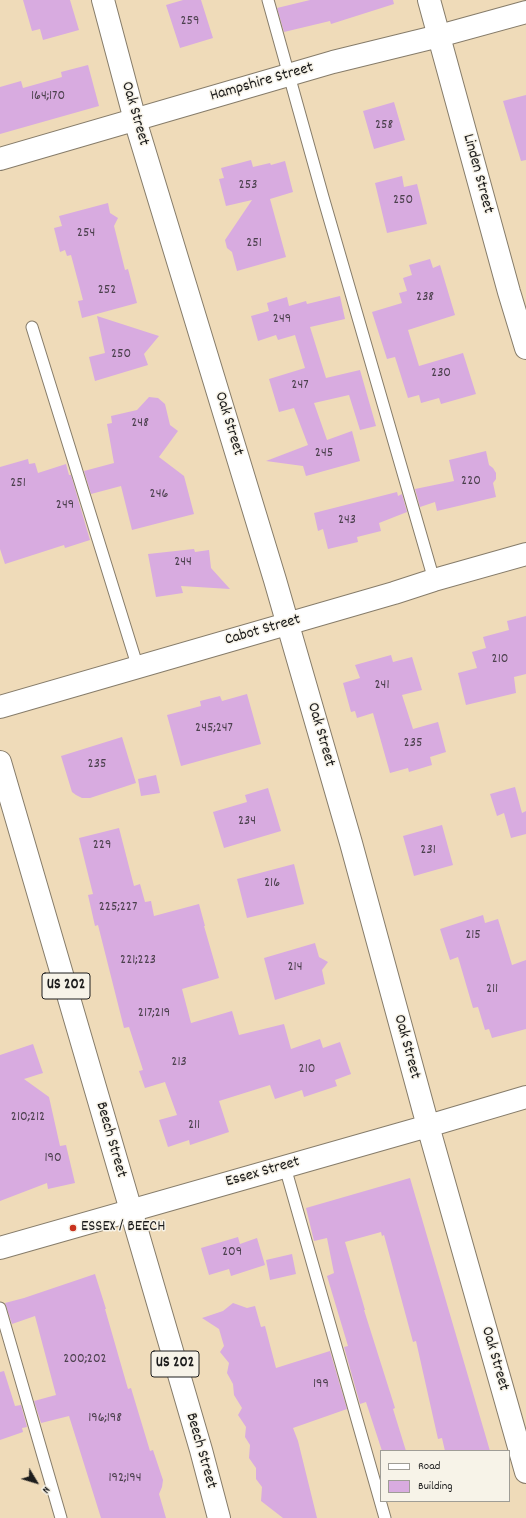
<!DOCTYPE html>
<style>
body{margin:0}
#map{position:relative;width:526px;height:1518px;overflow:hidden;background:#efdbb9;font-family:Dekko,sans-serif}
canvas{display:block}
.legend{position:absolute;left:380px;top:1450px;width:130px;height:52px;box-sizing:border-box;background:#f7f3e8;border:1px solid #9f9d96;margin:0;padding:5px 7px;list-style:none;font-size:12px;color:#1c1c1c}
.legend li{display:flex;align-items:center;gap:8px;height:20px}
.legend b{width:20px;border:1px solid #9f9d96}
.north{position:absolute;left:16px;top:1462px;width:40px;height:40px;-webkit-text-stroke:3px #f7f3e8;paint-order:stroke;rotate:128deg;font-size:11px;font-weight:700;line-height:16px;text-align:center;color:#1c1c1c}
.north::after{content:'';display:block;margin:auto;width:14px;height:18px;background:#1c1c1c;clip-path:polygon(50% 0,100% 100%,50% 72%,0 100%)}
</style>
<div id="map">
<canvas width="526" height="1518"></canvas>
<ul class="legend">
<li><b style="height:5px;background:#fff"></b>Road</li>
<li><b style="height:11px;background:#d8abe0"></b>Building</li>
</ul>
<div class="north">N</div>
</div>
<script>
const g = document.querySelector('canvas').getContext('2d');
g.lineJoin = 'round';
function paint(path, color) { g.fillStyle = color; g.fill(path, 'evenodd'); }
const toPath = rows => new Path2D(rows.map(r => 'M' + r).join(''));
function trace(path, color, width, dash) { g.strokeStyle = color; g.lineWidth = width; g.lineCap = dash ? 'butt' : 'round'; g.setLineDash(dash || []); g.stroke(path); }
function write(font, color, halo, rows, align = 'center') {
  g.font = font + ' Dekko,sans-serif'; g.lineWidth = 3; g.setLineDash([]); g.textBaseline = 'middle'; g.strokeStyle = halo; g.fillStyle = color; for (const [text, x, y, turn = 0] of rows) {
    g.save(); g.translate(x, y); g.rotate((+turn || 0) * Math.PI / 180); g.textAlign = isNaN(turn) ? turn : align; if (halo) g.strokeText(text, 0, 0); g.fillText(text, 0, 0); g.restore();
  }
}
const building = toPath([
 [23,0,70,0,79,30,43,40,40,29,32,31],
 [183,0,201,0,213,38,180,48,166,5],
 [310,0,393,0,394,4,331,24,330,21,284,32,277,8],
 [88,65,99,106,0,134,0,87,21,81,23,88,62,77,61,72],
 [526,95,526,160,521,161,503,101],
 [394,102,405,140,374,149,363,111],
 [251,160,253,167,270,163,271,165,285,161,293,192,270,199,286,257,237,271,232,252,227,248,225,240,252,200,226,206,219,179,224,178,221,168],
 [402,176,404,187,417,184,427,224,387,233,375,183],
 [108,203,110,213,118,218,114,226,125,270,128,269,137,303,82,318,78,301,83,300,71,255,67,256,65,250,60,252,54,228,62,226,59,216],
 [430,259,433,268,440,265,455,315,408,330,419,366,463,353,476,394,441,404,439,398,421,403,419,395,408,398,395,357,387,359,372,312,402,303,399,293,407,291,403,278,412,275,409,265],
 [340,296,345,319,310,327,326,378,360,370,376,426,360,430,349,395,314,403,327,440,352,431,360,461,306,476,303,466,266,461,308,445,294,408,279,412,269,379,305,368,295,335,278,340,276,335,258,341,251,316,269,311,267,303,287,297,289,306,306,301,307,304],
 [97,316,159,336,144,354,148,365,95,381,89,357,105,353],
 [149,397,158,398,165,404,170,425,178,431,159,457,184,476,194,514,132,530,121,486,91,494,84,471,114,463,107,424,112,423,111,416,137,410],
 [486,451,489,465,493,468,496,473,496,479,493,483,496,497,437,511,435,502,420,507,415,489,454,481,449,460],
 [28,459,29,464,35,463,38,473,66,464,69,475,71,475,90,540,65,548,64,545,5,564,0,549,0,467],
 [397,492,398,496,402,494,407,512,379,523,381,531,357,537,358,542,328,549,323,529,318,531,314,513],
 [194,549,195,552,209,550,211,568,230,589,181,586,183,593,156,597,148,554],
 [526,616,526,674,514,677,516,693,466,705,458,673,477,668,472,652,486,648,483,637,509,630,507,621],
 [391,655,393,662,412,657,422,690,402,695,413,729,438,722,446,752,430,757,432,765,409,772,408,768,390,773,373,713,357,718,355,711,351,712,343,683,360,678,355,665],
 [247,694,261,744,181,766,167,715,201,706,200,701,220,696,222,701],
 [122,737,136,783,90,798,82,798,76,795,72,792,61,756],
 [156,775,160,793,141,796,138,779],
 [515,787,522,813,526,811,526,834,511,838,504,813,497,816,490,794],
 [268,788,281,831,224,848,213,812,247,802,245,795],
 [442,825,453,865,414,876,403,836],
 [119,828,134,886,140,884,145,902,151,901,154,916,199,904,205,926,204,926,219,978,182,989,191,1023,232,1011,239,1035,284,1024,291,1049,320,1039,323,1048,340,1042,351,1074,335,1080,337,1086,304,1097,302,1090,275,1099,270,1085,219,1101,229,1132,190,1145,189,1140,168,1147,159,1120,177,1115,165,1082,145,1088,139,1071,143,1070,129,1027,124,1028,98,925,95,926,88,895,93,894,79,838],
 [294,864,304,904,247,918,237,879],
 [483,915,485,923,498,919,512,965,526,960,526,1029,492,1038,489,1029,485,1030,478,1007,473,1008,458,957,450,960,440,929],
 [315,943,319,957,328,962,322,970,325,984,275,1000,264,958],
 [33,1044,43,1073,24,1079,49,1097,60,1146,66,1145,75,1183,48,1189,47,1183,0,1201,0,1055],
 [410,1178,490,1451,445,1451,442,1438,438,1439,416,1341,413,1342,384,1235,382,1236,381,1232,345,1242,365,1310,364,1310,395,1408,393,1409,406,1451,382,1451,366,1402,360,1404,344,1347,348,1346,327,1276,334,1273,327,1238,314,1241,306,1208],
 [238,1237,240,1244,257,1238,265,1265,231,1276,229,1269,209,1275,201,1248],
 [292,1254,296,1274,270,1280,266,1260],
 [95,1274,106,1309,105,1309,128,1389,131,1388,150,1451,153,1450,163,1480,162,1487,159,1494,166,1518,101,1518,69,1416,41,1423,34,1401,56,1395,35,1316,12,1324,5,1303,24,1298],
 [233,1303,247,1308,255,1306,261,1327,265,1326,276,1368,330,1351,347,1409,293,1428,298,1441,317,1518,283,1518,261,1501,262,1487,256,1479,256,1468,249,1458,250,1445,245,1437,246,1427,238,1415,242,1408,234,1395,233,1384,227,1373,229,1363,220,1352,224,1346,219,1329,202,1318,223,1311],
 [4,1371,15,1406,21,1405,27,1427,22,1428,23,1432,0,1440,0,1372]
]);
const lane = toPath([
 [268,0,323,197,434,580],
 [32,327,138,668],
 [285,1167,385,1518],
 [0,1308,61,1518]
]);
const street = toPath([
 [103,0,135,120,275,580,351,843,428,1126,526,1472],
 [439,36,526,12],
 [0,1248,428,1126,526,1097]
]);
const secondary = toPath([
 [0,159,333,62,439,36],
 [0,707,394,593,434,580,526,554]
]);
const primary = toPath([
 [429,0,509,292,526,348],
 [0,762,201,1450,219,1518]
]);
const markers = [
 [73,1228,4,"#c8321e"]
];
const numberNames = [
 ["259",190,22],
 ["164;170",48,97],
 ["258",384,126],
 ["253",248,186],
 ["250",403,201],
 ["254",86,234],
 ["251",254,244],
 ["252",107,291],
 ["238",425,298],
 ["249",282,320],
 ["250",121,355],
 ["230",441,374],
 ["247",300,386],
 ["248",140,424],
 ["245",324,454],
 ["220",471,482],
 ["251",18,484],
 ["246",159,495],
 ["249",65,506],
 ["243",347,521],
 ["244",183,563],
 ["210",500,660],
 ["241",382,686],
 ["245;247",214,729],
 ["235",413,744],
 ["235",97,765],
 ["234",247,822],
 ["229",102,846],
 ["231",428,851],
 ["216",272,884],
 ["225;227",118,908],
 ["215",473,936],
 ["221;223",138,961],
 ["214",295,968],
 ["211",492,990],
 ["217;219",154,1014],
 ["213",179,1063],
 ["210",307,1070],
 ["210;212",28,1118],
 ["211",194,1126],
 ["190",53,1159],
 ["209",232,1253],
 ["200;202",85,1360],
 ["199",321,1385],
 ["196;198",105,1419],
 ["192;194",125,1479]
];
const shields = [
 [66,986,48],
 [175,1364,48]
];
const shieldNames = [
 ["US 202",66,986],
 ["US 202",175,1364]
];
const streetNames = [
 ["Hampshire Street",262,83,-16],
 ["Oak Street",134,114,74],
 ["Linden Street",477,174,75],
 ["Oak Street",228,424,73],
 ["Cabot Street",263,631,-16],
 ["Oak Street",320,735,74],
 ["Oak Street",406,1047,75],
 ["Beech Street",110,1140,74],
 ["Essex Street",263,1173,-16],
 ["Oak Street",494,1359,74],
 ["Beech Street",200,1451,74]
];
const poiNames = [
 ["ESSEX / BEECH",81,1228]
];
paint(building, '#d8abe0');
trace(lane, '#867c6a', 13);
trace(street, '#867c6a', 24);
trace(secondary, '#867c6a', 24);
trace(primary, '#867c6a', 24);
trace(lane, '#fff', 11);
trace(street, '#fff', 22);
trace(secondary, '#fff', 22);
trace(primary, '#fff', 22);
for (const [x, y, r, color] of markers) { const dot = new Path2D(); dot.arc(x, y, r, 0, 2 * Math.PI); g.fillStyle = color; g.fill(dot); trace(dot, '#f7f3e8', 1.5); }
write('14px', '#4b404d', null, numberNames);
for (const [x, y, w] of shields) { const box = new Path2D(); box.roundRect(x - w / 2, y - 13, w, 26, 3); g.fillStyle = '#f7f3e8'; g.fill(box); trace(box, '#1c1c1c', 1); }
write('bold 15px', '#1c1c1c', null, shieldNames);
write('16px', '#1c1c1c', '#f7f3e8', streetNames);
write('16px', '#1c1c1c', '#f7f3e8', poiNames, 'left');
</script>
